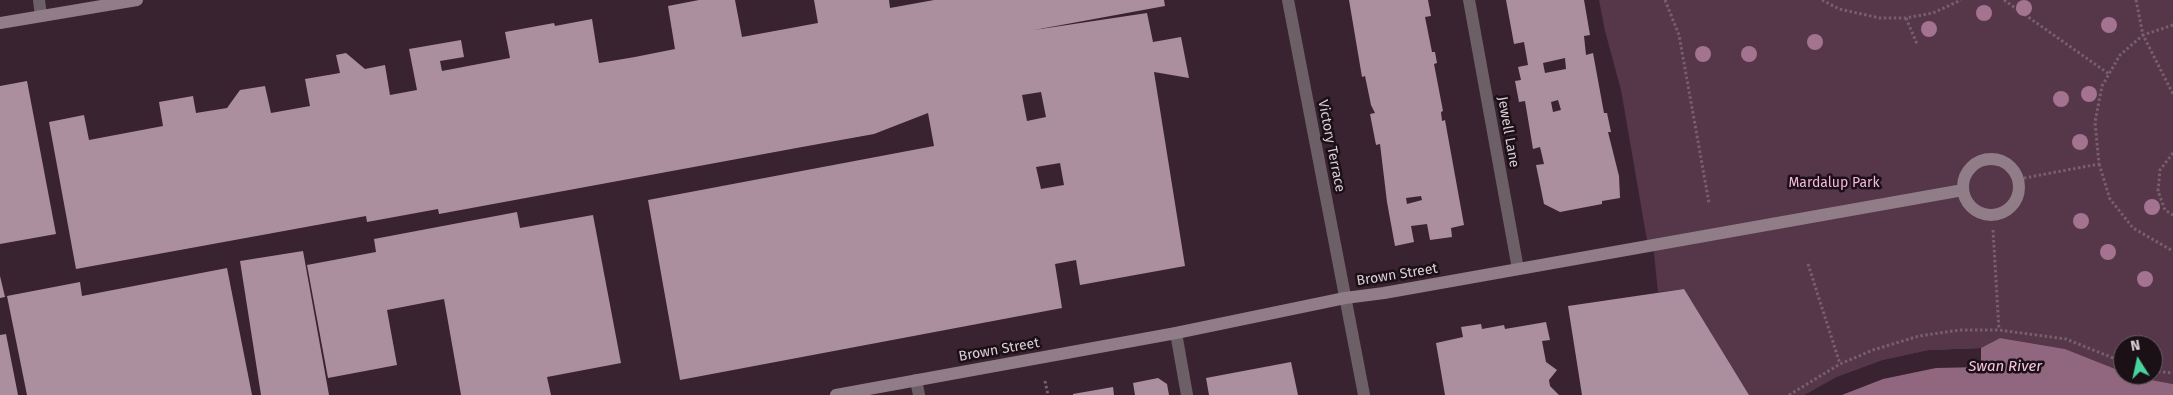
<!DOCTYPE html>
<style>
body{margin:0}
#map{position:relative;width:2173px;height:395px;overflow:hidden;background:#3a2330;font-family:"Fira Sans",sans-serif}
canvas{display:block}
.north{position:absolute;left:2113px;top:335px;width:50px;height:50px;box-sizing:border-box;background:#1a1016;border:1px solid #685c63;border-radius:50%;rotate:350deg;font-size:14px;font-weight:700;line-height:20px;text-align:center;color:#ddcdd6}
.north::after{content:'';display:block;margin:auto;width:18px;height:22px;background:#47d49e;clip-path:polygon(50% 0,100% 100%,50% 72%,0 100%)}
</style>
<div id="map">
<canvas width="2173" height="395"></canvas>
<div class="north">N</div>
</div>
<script>
const g = document.querySelector('canvas').getContext('2d');
g.lineJoin = 'round';
function paint(path, color) { g.fillStyle = color; g.fill(path, 'evenodd'); }
const toPath = rows => new Path2D(rows.map(r => 'M' + r).join(''));
function trace(path, color, width, dash) { g.strokeStyle = color; g.lineWidth = width; g.lineCap = dash ? 'butt' : 'round'; g.setLineDash(dash || []); g.stroke(path); }
function write(font, color, halo, rows, align = 'center') {
  g.font = font + ' "Fira Sans",sans-serif'; g.lineWidth = 5; g.setLineDash([]); g.textBaseline = 'middle'; g.strokeStyle = halo; g.fillStyle = color; for (const [text, x, y, turn = 0] of rows) {
    g.save(); g.translate(x, y); g.rotate((+turn || 0) * Math.PI / 180); g.textAlign = isNaN(turn) ? turn : align; if (halo) g.strokeText(text, 0, 0); g.fillText(text, 0, 0); g.restore();
  }
}
const green = toPath([
 [1599,0,2173,0,2173,384,2142,379,2131,375,2153,375,2153,345,2123,345,2123,372,2065,349,2000,338,1981,348,1928,350,1882,360,1836,377,1804,395,1749,395,1705,325,1685,328,1684,289,1658,292,1653,244,1648,246,1621,90,1605,31]
]);
const water = toPath([
 [2000,338,2065,349,2123,372,2123,375,2173,384,2173,395,1804,395,1836,377,1882,360,1928,350,1981,348]
]);
const pier = toPath([
 [1981,348,1981,367,1936,368,1883,379,1842,395,1804,395,1836,377,1882,360,1928,350]
]);
const building = toPath([
 [699,0,735,0,742,37,818,23,814,0,889,0,890,8,934,0,1164,0,1165,6,1034,30,1147,13,1153,42,1181,37,1189,78,1154,72,1185,266,1080,285,1076,260,1055,264,1062,308,680,380,648,200,934,146,928,113,874,134,802,147,439,214,438,209,367,222,366,216,76,269,49,122,84,115,89,140,163,126,159,102,193,96,196,113,227,108,240,90,265,86,271,113,310,106,305,79,340,73,336,55,346,53,365,69,385,65,390,95,417,90,409,49,461,40,464,57,440,61,442,71,510,58,505,32,554,23,555,26,592,19,599,63,635,57,675,49,668,6],
 [1041,92,1046,117,1027,121,1022,95],
 [1060,163,1064,185,1041,189,1036,167],
 [1349,0,1428,0,1431,16,1425,17,1432,52,1435,52,1437,63,1434,64,1443,111,1441,112,1442,121,1445,120,1464,225,1451,228,1452,237,1430,240,1427,224,1411,226,1414,242,1395,246,1387,202,1380,144,1376,145,1370,114,1375,113,1371,105,1365,76,1362,77],
 [1421,196,1422,200,1407,204,1406,198],
 [1506,0,1584,0,1590,35,1584,36,1586,55,1593,53,1604,113,1607,113,1611,132,1608,132,1619,176,1620,198,1602,201,1602,204,1560,212,1544,204,1536,165,1544,164,1540,147,1533,149,1525,101,1519,102,1515,81,1521,80,1518,67,1528,65,1524,42,1514,44],
 [1565,58,1566,69,1545,73,1543,63],
 [1558,100,1561,110,1553,112,1551,102],
 [27,81,56,234,0,244,0,86],
 [517,212,520,228,593,215,621,363,547,377,551,395,461,395,444,299,387,310,397,365,328,378,307,265,376,252,374,239],
 [303,251,329,395,261,395,240,261],
 [227,268,252,395,27,395,7,296,80,282,82,296],
 [0,276,5,297,0,298],
 [1684,289,1749,395,1582,395,1568,306],
 [1546,322,1550,340,1542,341,1546,362,1557,370,1549,380,1550,386,1559,395,1445,395,1436,343,1463,337,1461,327,1481,324,1482,329,1504,325,1505,329],
 [6,334,18,395,0,395,0,335],
 [1291,362,1298,395,1209,395,1206,378],
 [1158,378,1167,384,1169,395,1135,395,1133,383],
 [1113,387,1114,395,1073,395,1073,394]
]);
const path = toPath([
 [1665,0,1679,35,1709,203],
 [1822,0,1839,9,1880,18,1906,18,1933,13,1961,0],
 [2004,0,2109,74],
 [1906,18,1917,44],
 [2173,25,2143,35,2173,94],
 [2173,153,2160,170,2158,191,2165,210,2173,215],
 [2099,164,2110,199,2133,228,2173,251],
 [2019,179,2099,164,2095,122,2102,86,2120,55,2143,35,2136,0],
 [1993,230,1999,330],
 [1808,264,1840,364],
 [2153,371,2173,373],
 [1045,381,1048,395],
 [1789,395,1840,364,1873,350,1919,336,1960,330,1999,330,2066,339,2123,362]
]);
const lane = toPath([
 [1176,333,1187,395],
 [916,380,919,395]
]);
const street = toPath([
 [39,0,41,16],
 [1288,0,1364,395],
 [1469,0,1518,269]
]);
const secondary = toPath([
 [0,23,137,0],
 '1963 187a28 28 0 1 1 56 0a28 28 0 1 1-56 0Z',
 [836,395,1176,333,1345,298,1384,293,1963,190]
]);
const trees = [
 [2024,8],
 [1984,13],
 [2109,25],
 [1929,29],
 [1815,42],
 [1703,54],
 [1749,54],
 [2089,94],
 [2061,99],
 [2080,142],
 [2152,207],
 [2081,221],
 [2108,252],
 [2145,279]
];
const streetNames = [
 ["Jewell Lane",1508,132,80],
 ["Victory Terrace",1331,146,79],
 ["Brown Street",1397,275,-9],
 ["Brown Street",999,350,-10]
];
const parkNames = [
 ["Mardalup Park",1834,183]
];
const waterNames = [
 ["Swan River",2005,367]
];
paint(green, '#563649');
paint(water, '#916780');
paint(pier, '#3a2330');
paint(building, '#ac8f9f');
trace(path, '#75606c', 3, [2.5, 2.5]);
trace(lane, '#6c6066', 12);
trace(street, '#6c6066', 12);
trace(secondary, '#907d88', 12);
g.fillStyle = '#a3738f';
for (const [x, y] of trees) { g.beginPath(); g.arc(x, y, 8, 0, 2 * Math.PI); g.fill(); }
write('14px', '#ddcdd6', '#1a1016', streetNames);
write('14px', '#f9b5dd', '#1a1016', parkNames);
write('italic 15px', '#f9c2e2', '#1a1016', waterNames);
</script>
